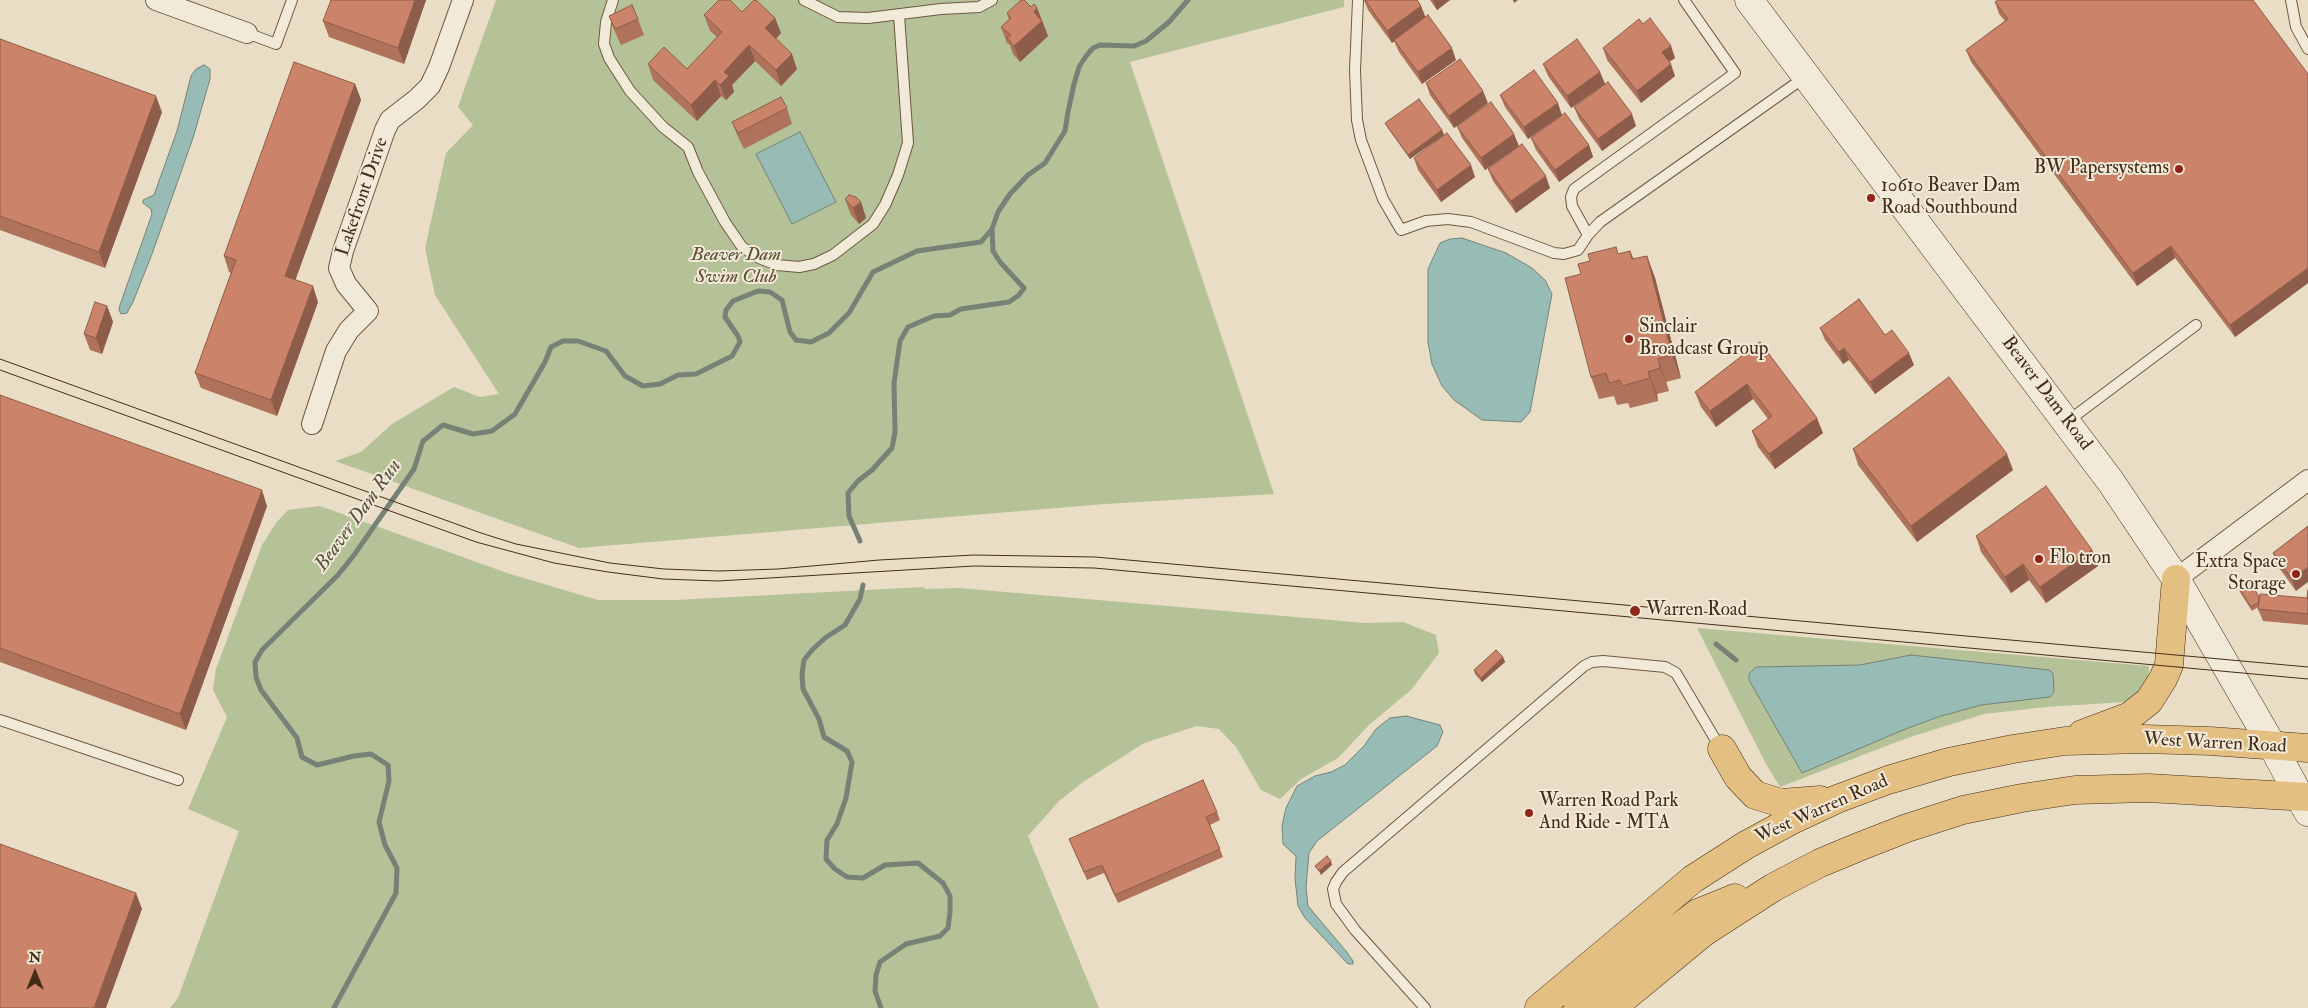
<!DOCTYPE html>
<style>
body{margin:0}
#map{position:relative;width:2308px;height:1008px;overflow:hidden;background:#e9dec5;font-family:"IM FELL Double Pica",serif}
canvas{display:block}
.north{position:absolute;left:10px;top:948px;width:50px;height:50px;-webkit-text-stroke:4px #f1ead9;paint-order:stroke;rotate:0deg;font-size:14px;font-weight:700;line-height:20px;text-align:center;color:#452c17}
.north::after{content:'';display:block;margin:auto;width:18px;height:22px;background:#452c17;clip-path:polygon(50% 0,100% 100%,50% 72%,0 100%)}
</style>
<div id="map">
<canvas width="2308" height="1008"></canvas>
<div class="north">N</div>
</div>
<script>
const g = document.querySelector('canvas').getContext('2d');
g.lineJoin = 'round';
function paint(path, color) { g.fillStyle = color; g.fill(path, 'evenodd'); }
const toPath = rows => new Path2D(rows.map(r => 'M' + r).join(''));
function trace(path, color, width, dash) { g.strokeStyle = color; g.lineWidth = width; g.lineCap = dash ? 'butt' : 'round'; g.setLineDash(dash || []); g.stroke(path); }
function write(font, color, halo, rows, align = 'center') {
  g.font = font + ' "IM FELL Double Pica",serif'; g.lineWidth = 4; g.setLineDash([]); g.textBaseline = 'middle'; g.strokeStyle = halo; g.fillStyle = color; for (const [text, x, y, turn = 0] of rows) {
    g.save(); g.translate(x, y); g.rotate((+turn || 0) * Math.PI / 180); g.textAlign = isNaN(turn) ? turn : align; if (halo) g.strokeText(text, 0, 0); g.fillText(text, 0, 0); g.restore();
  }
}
const green = toPath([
 [496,0,1344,0,1344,7,1130,62,1274,494,1105,504,579,548,335,461,361,452,392,424,454,387,480,397,499,394,435,295,425,248,446,153,473,125,458,107],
 [320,506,510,574,598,600,675,600,924,587,925,589,959,588,1365,623,1403,622,1436,635,1439,653,1411,690,1370,724,1338,758,1301,779,1280,799,1261,790,1236,747,1219,729,1197,726,1144,743,1083,782,1059,801,1028,836,1099,1008,170,1008,178,998,239,831,188,809,227,717,213,690,216,669,262,545,276,523,288,510],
 [1697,628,2149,666,2148,684,2125,702,2046,707,1984,714,1907,738,1780,787,1765,762]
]);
const water = toPath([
 [204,65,210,69,210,79,193,138,152,254,133,302,127,313,121,314,119,310,120,305,152,214,151,209,143,203,143,200,154,195,177,131,191,76,196,69,204,65],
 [800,132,836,202,792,224,756,154,800,132],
 [1462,238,1506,253,1532,268,1545,280,1552,294,1530,412,1521,422,1482,420,1454,400,1442,386,1432,364,1428,342,1428,269,1440,243,1450,239,1462,238],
 [1911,655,2049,670,2053,673,2054,692,2050,697,1981,705,1938,717,1903,730,1802,773,1749,680,1749,674,1756,667,1860,665,1911,655],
 [1406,716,1440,725,1443,732,1437,746,1317,841,1309,853,1306,887,1308,906,1346,951,1353,961,1353,964,1348,964,1305,918,1298,906,1295,879,1296,856,1283,844,1282,826,1286,808,1297,786,1315,776,1331,772,1345,765,1364,746,1376,729,1390,718,1406,716]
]);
const stream = toPath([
 [860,541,849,516,848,493,858,481,872,470,892,448,895,432,894,383,900,341,908,327,934,316,950,315,961,309,1009,302,1019,295,1024,288,1000,262,993,251,992,229],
 [863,585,860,599,845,625,825,638,812,650,804,660,802,674,803,689,819,719,824,737,847,751,852,762,846,798,837,824,827,840,826,859,835,869,847,877,863,878,885,865,918,863,943,883,950,896,950,912,948,928,940,936,906,944,880,962,876,975,875,991,881,1008],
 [1716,644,1736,660],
 [334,1008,396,893,397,868,385,845,379,822,389,781,388,765,371,754,354,756,317,765,302,757,297,738,261,690,256,677,255,662,262,650,338,575,354,555,414,469,423,441,443,425,473,434,492,431,515,414,545,362,551,347,563,341,578,341,606,351,625,376,643,386,660,384,678,375,696,374,732,356,740,342,738,336,725,317,726,310,733,301,758,291,770,292,782,300,790,332,796,340,811,342,829,333,849,313,873,272,917,251,981,242,992,229,998,212,1010,194,1028,175,1045,163,1065,131,1068,112,1074,84,1079,67,1086,56,1093,48,1100,45,1134,46,1146,41,1169,22,1188,0]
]);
const lane = toPath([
 [613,0,606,22,604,44,609,58,630,91,663,127,688,147,698,172,725,222,742,247,759,258,777,265,799,267,814,264,833,255,873,224,885,205,898,175,908,143,899,15],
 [804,0,838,17,868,18,941,9,979,7,992,0],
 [1358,0,1355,70,1357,120,1361,140,1383,199,1401,230,1426,221,1448,219,1471,222,1554,253,1564,254,1578,250,1588,235,1572,206,1571,197,1574,189,1735,73,1684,0],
 [2291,0,2296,27,2308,49],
 [247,33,276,44,292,0],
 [1588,235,1600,222,1805,77],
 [2068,421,2196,325],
 [0,720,178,780],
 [1425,1008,1355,930,1336,904,1333,889,1336,882,1343,872,1584,666,1592,662,1603,661,1665,667,1676,673,1721,749]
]);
const street = toPath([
 [156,0,247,33],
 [312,424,336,351,349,330,368,311,346,284,339,268,343,251,385,130,390,120,417,99,430,86,439,67,463,0],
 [2176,579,2308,480]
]);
const secondary = toPath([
 [1749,0,2111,482,2176,579,2273,747,2308,812]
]);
const primary = toPath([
 [2082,734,2130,716,2149,701,2163,679,2169,665,2176,579],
 [1722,749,1738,777,1755,795,1781,803,1820,800],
 [1539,1008,1693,879,1746,845,1792,820,1837,799,1888,780,1949,762,2013,749,2065,741,2144,739,2210,741,2308,748],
 [1578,1008,1625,968,1698,913,1735,898],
 [1612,1008,1704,932,1774,887,1820,863,1861,846,1907,828,1963,810,2022,798,2075,790,2148,788,2308,797]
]);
const tram = toPath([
 [0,359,481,533,516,544,610,563,664,569,719,571,778,569,879,560,974,555,1095,557,2308,667],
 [0,370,476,542,554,563,608,572,663,579,718,581,974,566,1094,568,2308,679]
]);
const wall = toPath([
 [331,0,426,0,404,64,329,37,323,21],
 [1364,0,1417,0,1421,6,1425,18,1456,60,1422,84,1399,52,1394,41,1392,43,1368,10],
 [1430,0,1450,0,1437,10],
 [1995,2,2308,74,2308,283,2235,337,2175,258,2137,286,1971,62,1966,50,2005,21,1999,14],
 [1031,7,1037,8,1048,36,1020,62,1013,54,1010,45,1007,43,1001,27,1009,20,1007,13],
 [742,12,775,18,781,33,776,39,797,69,781,86,755,61,732,85,734,92,726,100,721,96,697,121,653,80,648,64,687,69,717,37,710,31,704,15],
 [609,16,638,19,644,35,621,45,615,32],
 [1643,24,1671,46,1675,58,1669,62,1675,76,1641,103,1607,60,1603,48],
 [0,39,162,112,105,268,0,230],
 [1543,64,1600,72,1605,84,1571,108,1548,76],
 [1426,83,1488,103,1454,128,1430,95],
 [355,84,361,100,295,280,318,302,277,416,201,388,195,373,231,273,229,272,224,256],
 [1500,95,1562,115,1528,139,1505,107],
 [1574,107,1636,126,1602,151,1579,119],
 [787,108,792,124,744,149,738,137,732,122],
 [1385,123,1442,130,1444,135,1410,159,1387,127],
 [1457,126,1519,146,1485,170,1462,138],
 [1531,138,1589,145,1593,157,1559,182,1536,150],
 [1414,158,1475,177,1441,202,1418,170],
 [1488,169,1550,188,1516,213,1493,181],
 [845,199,861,202,866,218,859,224,851,215],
 [1630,251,1634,259,1647,256,1655,278,1681,378,1666,382,1669,391,1657,394,1658,401,1630,408,1628,403,1617,405,1614,396,1599,399,1591,377,1581,274,1619,254],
 [107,306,113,322,102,354,90,350,84,334],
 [1820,328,1885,335,1914,365,1875,394,1849,360,1843,364,1825,340],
 [1760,342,1823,433,1775,469,1758,447,1752,431,1768,419,1753,399,1716,427,1701,407,1695,392],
 [0,395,267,506,186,730,0,662],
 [1853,449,2013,470,1917,542,1858,465],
 [2308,526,2296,591,2277,565,2273,553],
 [1976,536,2092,550,2098,566,2046,603,2029,580,2011,593,1981,552],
 [2239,588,2259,597,2307,598,2308,590,2308,625,2263,621,2258,609,2258,607,2252,611,2240,592],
 [1503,657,1505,662,1482,682,1475,674,1474,670],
 [1217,812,1220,820,1210,825,1223,857,1118,903,1104,873,1087,880,1069,839]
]);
const shadedWall = toPath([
 [415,0,426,0,404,64,398,48],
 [1433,0,1450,0,1437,10],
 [1513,0,1518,0,1514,3],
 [1421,6,1426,18,1392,43,1387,31],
 [1037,8,1048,36,1020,62,1014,46,1034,12],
 [775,18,781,33,770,44,765,28],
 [749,45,755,61,732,85,734,92,726,100,720,85,724,72],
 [1671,46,1675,58,1666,64,1662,52],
 [1452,48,1456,60,1422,84,1418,72],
 [792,54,797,69,781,86,776,70],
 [1671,64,1675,76,1641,103,1637,91],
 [1600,72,1605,84,1571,108,1567,96],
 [715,80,721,96,697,121,691,105],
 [355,84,361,100,291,292,285,276],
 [1483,91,1488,103,1454,128,1449,116],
 [156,96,162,112,105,268,99,252],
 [1558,103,1562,115,1528,139,1524,127],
 [1632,114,1636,126,1602,151,1598,139],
 [1442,130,1444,135,1410,159,1408,155],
 [1514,134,1519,146,1485,170,1481,158],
 [1589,145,1593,157,1559,182,1555,170],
 [1471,165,1475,177,1441,202,1437,190],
 [1546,176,1550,188,1516,213,1511,201],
 [861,202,866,218,859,224,853,208],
 [2171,246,2175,258,2137,286,2133,273],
 [1647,256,1655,278,1681,378,1672,355],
 [2308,268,2308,283,2235,337,2230,325],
 [313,286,318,302,277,416,271,400],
 [107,306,113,322,102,354,96,338],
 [1844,348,1849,360,1843,364,1839,352],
 [1909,353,1914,365,1875,394,1870,382],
 [1658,359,1666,382,1669,391,1660,368],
 [1648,372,1657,394,1658,401,1650,378],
 [1747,384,1753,399,1716,427,1710,411],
 [1817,418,1823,433,1775,469,1769,454],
 [2007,454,2013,470,1917,542,1911,526],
 [262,490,267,506,186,730,180,714],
 [2092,550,2098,566,2046,603,2040,587],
 [2023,564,2029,580,2011,593,2005,577],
 [2308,567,2308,582,2296,591,2292,579],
 [1503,657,1505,662,1482,682,1481,678],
 [1331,861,1332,865,1321,875,1319,871],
 [136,893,142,909,106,1008,94,1008]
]);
const building = toPath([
 [331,0,415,0,398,48,323,21,331,0],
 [719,0,730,0,742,12,754,0,756,0,775,18,765,28,792,54,776,70,749,45,724,72,729,76,720,85,715,80,691,105,648,64,664,47,687,69,722,32,704,15,719,0],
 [1021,0,1024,0,1031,7,1034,4,1037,8,1034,12,1042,21,1014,46,1007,38,1011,35,1001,27,1011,18,1007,13,1021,0],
 [1365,0,1417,0,1421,6,1387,31,1365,0],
 [1998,0,2253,0,2308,74,2308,268,2230,325,2171,246,2133,273,1966,50,2008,19,1995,2,1998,0],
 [632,5,638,19,615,29,609,16,632,5],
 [1428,15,1452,48,1418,72,1394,40,1428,15],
 [1650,18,1671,46,1662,52,1671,64,1637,91,1603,48,1639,19,1643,24,1650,18],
 [0,39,156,96,99,252,0,216,0,39],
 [1577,39,1600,72,1567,96,1543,64,1577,39],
 [1460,59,1483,91,1449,116,1426,83,1460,59],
 [294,62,355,84,285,276,313,286,271,400,195,373,236,260,224,256,294,62],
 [1534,70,1558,103,1524,127,1500,95,1534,70],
 [1608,82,1632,114,1598,139,1574,107,1608,82],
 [781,97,787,108,738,133,732,122,781,97],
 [1419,99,1442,130,1408,155,1385,123,1419,99],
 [1491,102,1514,134,1481,158,1457,126,1491,102],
 [1565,113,1589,145,1555,170,1531,138,1565,113],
 [1447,133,1471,165,1437,190,1414,158,1447,133],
 [1522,144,1546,176,1511,201,1488,169,1522,144],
 [849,195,856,197,861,202,853,208,845,199,849,195],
 [1616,247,1618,254,1630,251,1632,259,1647,256,1672,355,1658,359,1660,368,1648,372,1650,378,1622,386,1620,380,1609,383,1606,373,1591,377,1565,278,1581,274,1578,264,1590,261,1588,254,1616,247],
 [1859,299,1885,335,1892,330,1909,353,1870,382,1844,348,1839,352,1820,328,1859,299],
 [95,302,107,306,96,338,84,334,95,302],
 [1760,342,1817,418,1769,454,1752,431,1772,416,1747,384,1710,411,1695,392,1760,342],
 [1949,377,2007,454,1911,526,1853,449,1949,377],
 [0,395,262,490,180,714,0,648,0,395],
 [2046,486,2092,550,2040,587,2023,564,2005,577,1976,536,2046,486],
 [2308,526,2308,567,2292,579,2273,553,2308,526],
 [2250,581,2259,597,2259,602,2251,607,2239,588,2250,581],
 [2308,590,2308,614,2258,609,2260,594,2307,598,2308,590],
 [1496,650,1503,657,1481,678,1474,670,1496,650],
 [1203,780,1217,812,1206,817,1220,849,1115,895,1102,865,1084,872,1069,839,1203,780],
 [0,844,136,893,94,1008,0,1008,0,844],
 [1327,856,1331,861,1319,871,1315,866,1327,856]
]);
const markers = [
 [2179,169,5,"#8f2418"],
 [1871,198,5,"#8f2418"],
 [1629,339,5,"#8f2418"],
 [2039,559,5,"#8f2418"],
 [2296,574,5,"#8f2418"],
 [1635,611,6,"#8f2418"],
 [1529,813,5,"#8f2418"]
];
const poiNames = [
 ["BW Papersystems",2169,169,"right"],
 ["10610 Beaver Dam",1881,187],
 ["Road Southbound",1881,209],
 ["Sinclair",1639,328],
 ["Broadcast Group",1639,350],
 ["Flo tron",2049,559],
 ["Extra Space",2286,563,"right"],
 ["Storage",2286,585,"right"],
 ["Warren Road",1646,611],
 ["Warren Road Park",1539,802],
 ["And Ride - MTA",1539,824]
];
const streetNames = [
 ["Lakefront Drive",363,197,-71],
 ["Beaver Dam Road",2046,394,53],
 ["West Warren Road",2215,744,3],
 ["West Warren Road",1822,810,-24]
];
const parkNames = [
 ["Beaver Dam",736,256],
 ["Swim Club",736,278]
];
const waterNames = [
 ["Beaver Dam Run",359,516,-54]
];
paint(green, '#b5c196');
paint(water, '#97bcb6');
trace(water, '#768276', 1);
trace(stream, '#768276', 5);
trace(lane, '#6e5842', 12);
trace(street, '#6e5842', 22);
trace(secondary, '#452c17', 29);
trace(primary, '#452c17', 29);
trace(lane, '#f1ead9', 10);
trace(street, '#f1ead9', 20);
trace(secondary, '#f1ead9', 28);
trace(primary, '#e4bf82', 28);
trace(tram, '#452c17', 1);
paint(wall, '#af725a');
paint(shadedWall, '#8e5c4a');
paint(building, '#cb8469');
trace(building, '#8e5c4a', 1);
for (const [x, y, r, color] of markers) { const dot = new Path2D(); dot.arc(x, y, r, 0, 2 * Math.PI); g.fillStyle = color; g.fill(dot); trace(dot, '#f1ead9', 2); }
write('19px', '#452c17', '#f1ead9', poiNames, 'left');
write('19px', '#452c17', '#f1ead9', streetNames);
write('italic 19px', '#5b4a30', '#f1ead9', parkNames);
write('italic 20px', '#5a503f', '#f1ead9', waterNames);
</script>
